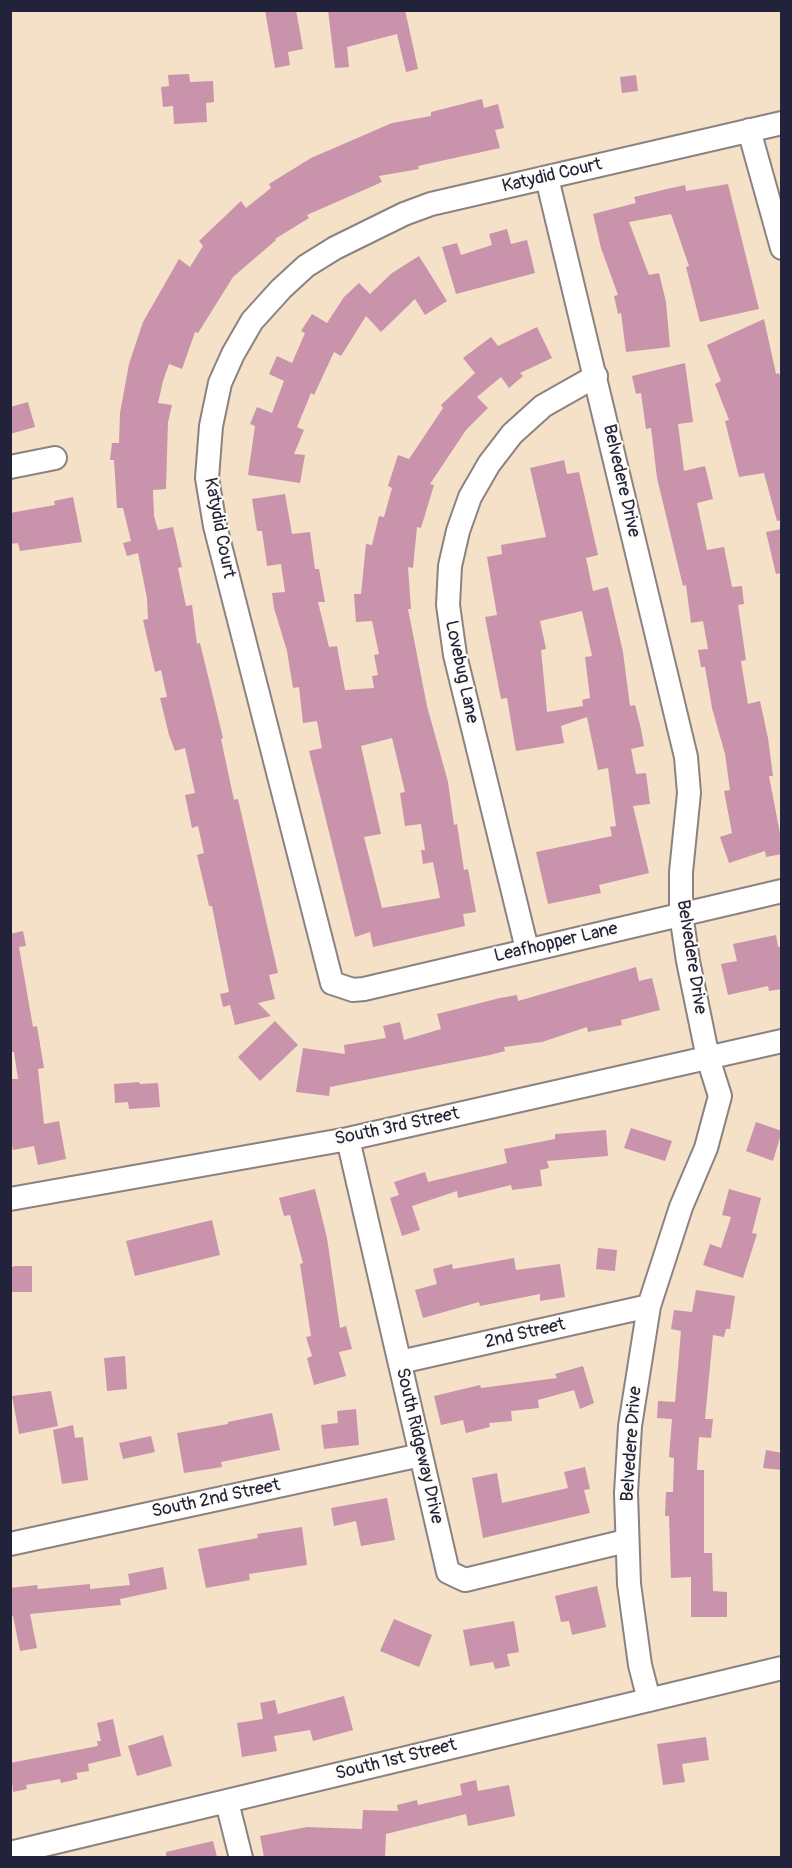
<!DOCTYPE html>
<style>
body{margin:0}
#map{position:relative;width:792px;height:1868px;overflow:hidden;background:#f4e1c7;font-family:Pangolin,sans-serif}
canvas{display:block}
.frame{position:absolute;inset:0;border:12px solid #22223b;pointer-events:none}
</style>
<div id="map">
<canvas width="792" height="1868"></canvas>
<div class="frame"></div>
</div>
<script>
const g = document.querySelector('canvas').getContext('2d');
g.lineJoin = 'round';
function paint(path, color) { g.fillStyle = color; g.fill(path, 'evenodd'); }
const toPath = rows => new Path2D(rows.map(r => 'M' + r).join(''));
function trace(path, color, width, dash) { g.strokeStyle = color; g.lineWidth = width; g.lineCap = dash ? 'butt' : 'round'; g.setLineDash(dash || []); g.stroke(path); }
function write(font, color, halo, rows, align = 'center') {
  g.font = font + ' Pangolin,sans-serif'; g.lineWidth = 4.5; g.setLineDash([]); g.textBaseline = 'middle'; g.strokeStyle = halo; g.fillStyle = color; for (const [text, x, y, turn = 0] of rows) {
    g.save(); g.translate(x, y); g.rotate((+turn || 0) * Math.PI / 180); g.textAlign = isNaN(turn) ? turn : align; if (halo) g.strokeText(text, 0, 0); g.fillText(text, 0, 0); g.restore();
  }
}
const building = toPath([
 [265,10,296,10,303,49,288,52,290,65,275,68],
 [328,10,405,10,418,69,406,72,397,34,347,47,349,67,335,68],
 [189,74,190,82,213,81,214,102,206,103,207,122,174,124,173,106,163,107,161,87,169,86,168,75],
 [636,75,638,91,622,93,620,77],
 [482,99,484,108,498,104,504,128,495,130,500,148,418,166,419,169,379,176,382,182,307,215,309,218,275,239,276,240,233,277,198,333,195,332,182,369,169,364,163,381,158,403,172,405,168,422,166,489,153,490,154,516,158,530,173,527,182,567,178,568,186,606,192,605,197,644,200,643,223,738,221,739,234,800,238,799,278,973,269,975,275,999,258,1003,271,1016,235,1025,230,1005,223,1007,220,994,229,992,212,906,209,906,197,855,204,853,198,826,192,828,185,795,195,793,185,748,175,751,169,735,160,698,167,697,161,670,155,672,143,620,148,619,147,598,138,553,127,556,123,543,131,541,123,508,117,508,114,460,110,460,112,443,119,443,120,413,129,364,143,322,179,259,190,267,203,246,199,241,241,201,246,208,271,188,269,184,311,158,392,123,431,116,431,112],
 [728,184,759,309,700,322,686,267,689,266,671,214,629,222,649,275,659,273,666,302,670,347,626,352,621,313,618,314,614,296,618,295,601,248,593,214,636,203,634,197,667,189,685,185,686,191],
 [507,229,511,244,527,240,535,273,456,294,442,247,457,243,461,255,492,245,489,234],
 [419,256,447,301,425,315,415,299,381,332,366,316,341,356,334,352,314,395,311,393,297,427,304,430,294,454,305,455,300,483,248,475,255,426,250,424,257,407,272,413,284,381,269,374,277,356,292,363,305,333,301,331,312,314,327,323,344,297,359,283,370,294,392,273],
 [764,319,776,374,779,373,782,382,782,520,777,521,764,473,739,477,725,421,729,420,715,384,721,381,707,345],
 [537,327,552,358,520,373,523,376,509,388,501,377,477,397,488,408,466,430,430,484,434,485,421,528,417,527,413,568,408,567,411,609,408,609,427,706,448,782,454,825,457,824,464,870,468,869,476,912,463,914,465,926,373,947,370,932,355,937,309,751,322,748,317,721,303,723,299,687,293,688,287,651,274,608,272,593,285,592,281,564,267,566,262,531,257,531,252,499,285,494,292,534,310,532,315,569,319,569,325,602,318,602,329,647,337,646,345,690,374,688,372,676,378,675,374,655,379,654,372,621,356,622,354,594,361,594,366,544,372,545,379,516,384,517,392,488,388,486,398,455,409,459,443,408,441,405,475,373,463,358,491,337,498,346],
 [392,738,405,792,400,793,405,826,421,824,425,850,421,850,423,864,433,862,440,898,382,908,364,837,381,834,361,746],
 [685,363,693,422,678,424,684,471,705,466,713,499,697,503,707,550,724,547,732,587,742,586,744,604,738,605,746,660,741,661,748,704,760,701,768,738,773,776,769,776,782,844,782,854,766,857,765,851,729,863,720,837,732,833,724,791,730,790,725,754,712,708,705,667,701,667,698,650,708,649,703,621,691,623,686,585,683,586,657,478,651,428,646,429,641,393,636,394,632,376],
 [28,402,35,427,10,434,10,407],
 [564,460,567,474,579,472,598,555,586,558,593,591,608,587,623,652,630,706,635,705,641,729,644,746,631,749,636,774,646,773,650,804,633,806,649,873,599,885,601,893,548,904,536,852,612,836,610,827,616,826,608,768,598,770,587,717,561,726,564,743,516,751,507,698,501,699,485,617,497,615,487,557,502,554,501,545,546,537,530,468],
 [582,611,592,656,585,657,590,698,582,700,583,706,547,712,541,650,546,649,540,621],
 [73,497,82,542,20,551,18,543,10,544,10,513,55,505,54,501],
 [782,529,782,573,776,574,766,532],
 [23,931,26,946,19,947,33,1027,37,1026,44,1068,38,1069,44,1124,59,1121,66,1159,38,1165,34,1146,13,1150,10,1135,10,1079,18,1079,14,1052,10,1052,10,934],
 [776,935,778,947,782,947,782,989,769,991,768,986,728,995,721,964,737,961,733,944],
 [636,967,639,981,652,978,660,1010,621,1020,622,1025,588,1032,587,1027,542,1042,504,1047,505,1051,490,1055,330,1087,329,1096,296,1092,303,1048,345,1054,344,1045,386,1038,383,1026,400,1022,404,1040,441,1029,437,1014,500,998,517,995,518,1001],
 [275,1021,298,1045,260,1081,238,1057],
 [139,1082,140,1084,158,1083,160,1107,129,1109,128,1102,115,1103,114,1084],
 [756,1122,782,1131,773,1161,746,1151],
 [631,1128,672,1141,665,1161,624,1148],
 [606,1130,608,1156,547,1161,549,1168,540,1170,542,1186,512,1190,511,1185,458,1198,457,1191,412,1206,420,1230,402,1236,390,1198,399,1195,394,1182,425,1172,428,1182,507,1163,504,1149,555,1139,555,1134],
 [315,1189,327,1238,340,1328,346,1326,352,1349,339,1352,346,1376,314,1385,307,1358,312,1356,306,1337,311,1336,300,1264,303,1263,290,1215,284,1216,279,1198],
 [729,1189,761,1198,752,1233,757,1234,743,1278,703,1265,710,1244,721,1248,731,1217,722,1215],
 [212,1220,220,1255,135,1276,126,1241],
 [598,1248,617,1250,615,1271,596,1269],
 [514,1258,516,1270,560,1264,565,1297,540,1301,540,1294,480,1306,479,1302,423,1318,415,1290,437,1284,433,1269,452,1264,453,1269],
 [15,1266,32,1266,32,1292,10,1292,10,1268],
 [696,1290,735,1296,730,1329,726,1329,724,1337,713,1335,705,1419,713,1419,711,1438,699,1437,697,1470,704,1470,704,1553,712,1553,713,1591,727,1592,727,1617,691,1617,691,1577,671,1578,669,1516,665,1516,666,1492,673,1492,674,1458,669,1457,672,1419,657,1418,658,1401,675,1402,681,1331,671,1329,674,1310,692,1312],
 [125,1356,127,1389,107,1391,104,1358],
 [583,1366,594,1403,580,1409,574,1390,538,1400,539,1408,511,1411,512,1421,489,1423,490,1427,466,1433,463,1420,441,1425,434,1396,480,1385,481,1388,557,1378,555,1374],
 [51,1391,58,1426,19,1434,12,1396],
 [356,1409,359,1445,324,1449,321,1425,338,1423,337,1411],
 [272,1413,280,1450,221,1462,222,1467,184,1473,177,1433,228,1424,228,1422],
 [73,1425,75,1438,83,1437,88,1480,62,1484,53,1430],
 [151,1436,155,1452,123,1459,119,1443],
 [766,1450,782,1453,782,1470,763,1468],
 [585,1467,590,1489,584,1490,590,1513,483,1538,472,1478,497,1473,502,1503,568,1488,564,1472],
 [387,1498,395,1540,361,1546,356,1521,334,1526,331,1508],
 [302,1527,307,1565,249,1574,250,1580,206,1588,198,1549,258,1538,257,1534],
 [163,1567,167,1589,120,1599,121,1605,30,1614,37,1648,20,1651,13,1616,10,1616,10,1588,37,1585,38,1589,90,1584,90,1589,130,1585,128,1574],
 [597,1586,606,1627,572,1635,569,1621,561,1622,555,1596],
 [394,1619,432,1635,419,1667,380,1651],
 [514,1621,519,1652,507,1654,510,1666,495,1669,493,1662,470,1666,463,1630],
 [344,1696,353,1730,313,1741,310,1730,274,1736,277,1751,242,1757,237,1723,263,1719,260,1703,275,1700,278,1714],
 [113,1719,121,1756,88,1764,89,1771,76,1773,78,1779,61,1783,60,1779,26,1785,27,1789,13,1792,10,1763,98,1746,97,1741,101,1741,97,1723],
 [163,1735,172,1766,137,1776,128,1746],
 [706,1737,709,1760,682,1764,685,1782,663,1785,657,1744],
 [476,1780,478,1791,509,1785,515,1816,468,1826,466,1814,386,1834,385,1857,264,1857,260,1836,307,1827,362,1829,363,1810,398,1811,397,1805,417,1800,418,1805,462,1795,460,1784],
 [213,1841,217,1857,166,1857,166,1852]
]);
const minor = toPath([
 [782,123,431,204,404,214,335,248,306,266,281,289,252,321,233,354,220,383,211,426,207,478,215,526,332,983,353,990,364,989,782,891],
 [749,130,782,248],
 [547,178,686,757,689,793,681,872,681,914,688,961,708,1058,720,1096,706,1148,681,1207,649,1306,630,1426,626,1493,629,1584,640,1665,649,1700],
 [10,467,55,458],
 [527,949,455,655,448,605,450,566,458,531,470,497,489,464,512,434,543,406,596,376],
 [348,1139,448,1572,465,1580,626,1541],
 [10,1199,348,1139,782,1041],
 [400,1362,649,1306],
 [10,1544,421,1455],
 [227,1802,241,1858],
 [10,1853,782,1668]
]);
const streetNames = [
 ["Katydid Court",552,176,-13],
 ["Belvedere Drive",621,481,77],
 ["Katydid Court",219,528,79],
 ["Lovebug Lane",461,672,78],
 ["Leafhopper Lane",556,943,-13],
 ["Belvedere Drive",691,957,81],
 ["South 3rd Street",397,1127,-12],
 ["2nd Street",525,1334,-13],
 ["Belvedere Drive",632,1444,-86],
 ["South Ridgeway Drive",419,1446,77],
 ["South 2nd Street",216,1499,-12],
 ["South 1st Street",396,1760,-14]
];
paint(building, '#c993ab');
trace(minor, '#8b8281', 26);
trace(minor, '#fff', 22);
write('18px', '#22223b', '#fdfcf7', streetNames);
</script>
